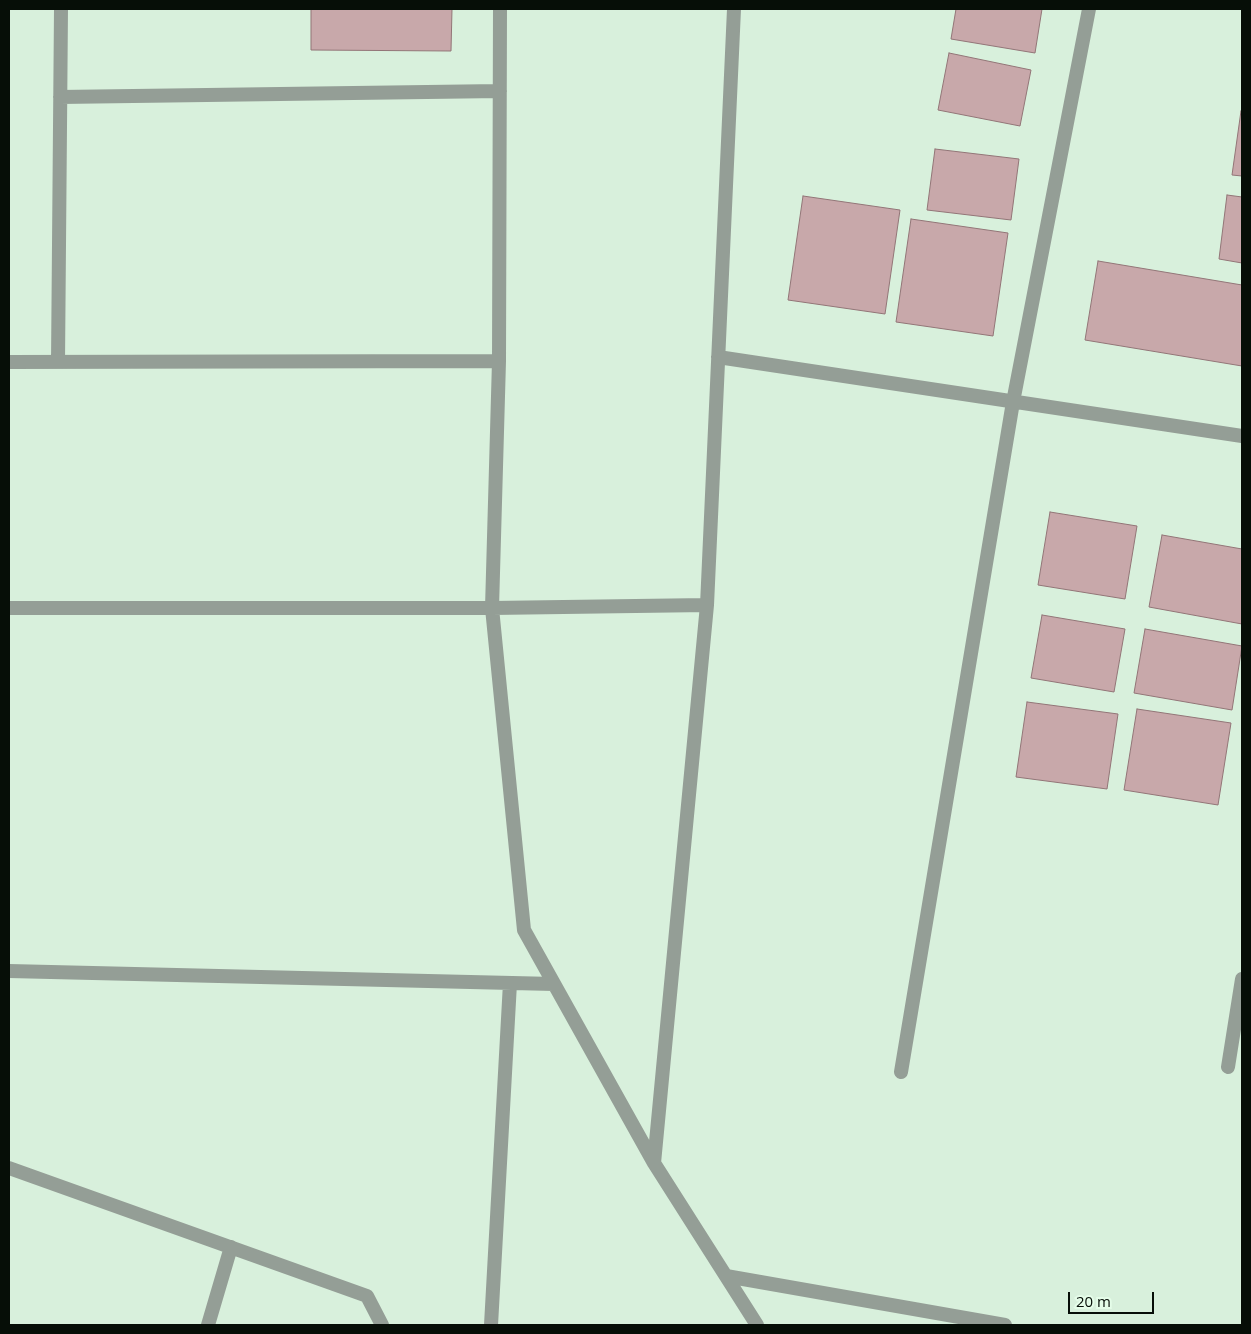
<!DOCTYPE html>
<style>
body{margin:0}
#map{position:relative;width:1251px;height:1334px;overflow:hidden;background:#d8f0dc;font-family:"Open Sans",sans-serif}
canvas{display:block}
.frame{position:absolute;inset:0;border:10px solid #060e07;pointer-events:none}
.scale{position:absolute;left:1068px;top:1292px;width:86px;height:22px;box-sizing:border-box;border:2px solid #060e07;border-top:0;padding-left:6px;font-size:15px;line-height:18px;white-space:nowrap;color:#060e07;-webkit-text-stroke:4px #e5fde9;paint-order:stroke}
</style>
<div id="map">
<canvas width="1251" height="1334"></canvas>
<div class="frame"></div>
<div class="scale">20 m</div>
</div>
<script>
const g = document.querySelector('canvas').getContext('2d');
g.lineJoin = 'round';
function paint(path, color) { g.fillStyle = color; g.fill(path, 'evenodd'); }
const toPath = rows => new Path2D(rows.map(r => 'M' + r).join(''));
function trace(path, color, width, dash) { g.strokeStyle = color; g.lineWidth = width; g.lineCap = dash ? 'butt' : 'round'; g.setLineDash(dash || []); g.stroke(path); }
const building = toPath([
 [311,9,452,9,451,51,311,50,311,9],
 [956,9,1042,9,1035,53,951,39,956,9],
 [949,53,1031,70,1020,126,938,110,949,53],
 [1241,111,1242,111,1242,176,1232,175,1241,111],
 [935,149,1019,159,1011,220,927,210,935,149],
 [1227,195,1242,197,1242,263,1219,259,1227,195],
 [803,196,900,210,885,314,788,300,803,196],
 [911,219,1008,233,993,336,896,322,911,219],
 [1098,261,1242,285,1242,366,1085,340,1098,261],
 [1050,512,1137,526,1125,599,1038,585,1050,512],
 [1162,535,1242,549,1242,624,1149,607,1162,535],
 [1042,615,1125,629,1114,692,1031,678,1042,615],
 [1145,629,1242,646,1232,710,1134,693,1145,629],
 [1027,702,1118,714,1107,789,1016,777,1027,702],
 [1137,709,1231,723,1218,805,1124,790,1137,709]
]);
const minor = toPath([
 [500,9,499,361,492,608,524,930,654,1163,757,1325],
 [60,97,500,91],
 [718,357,1242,436],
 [9,362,499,361],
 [58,362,61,9],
 [9,608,492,608,707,605],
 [9,971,554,984],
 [1228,1067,1242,979],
 [901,1072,1013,402,1089,9],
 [654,1163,707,605,734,9],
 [9,1168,367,1296,382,1325],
 [726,1276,1005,1325],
 [208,1325,231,1247],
 [491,1325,510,983]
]);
paint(building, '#c8a8aa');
trace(building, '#927577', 1);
trace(minor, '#949e96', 14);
</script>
